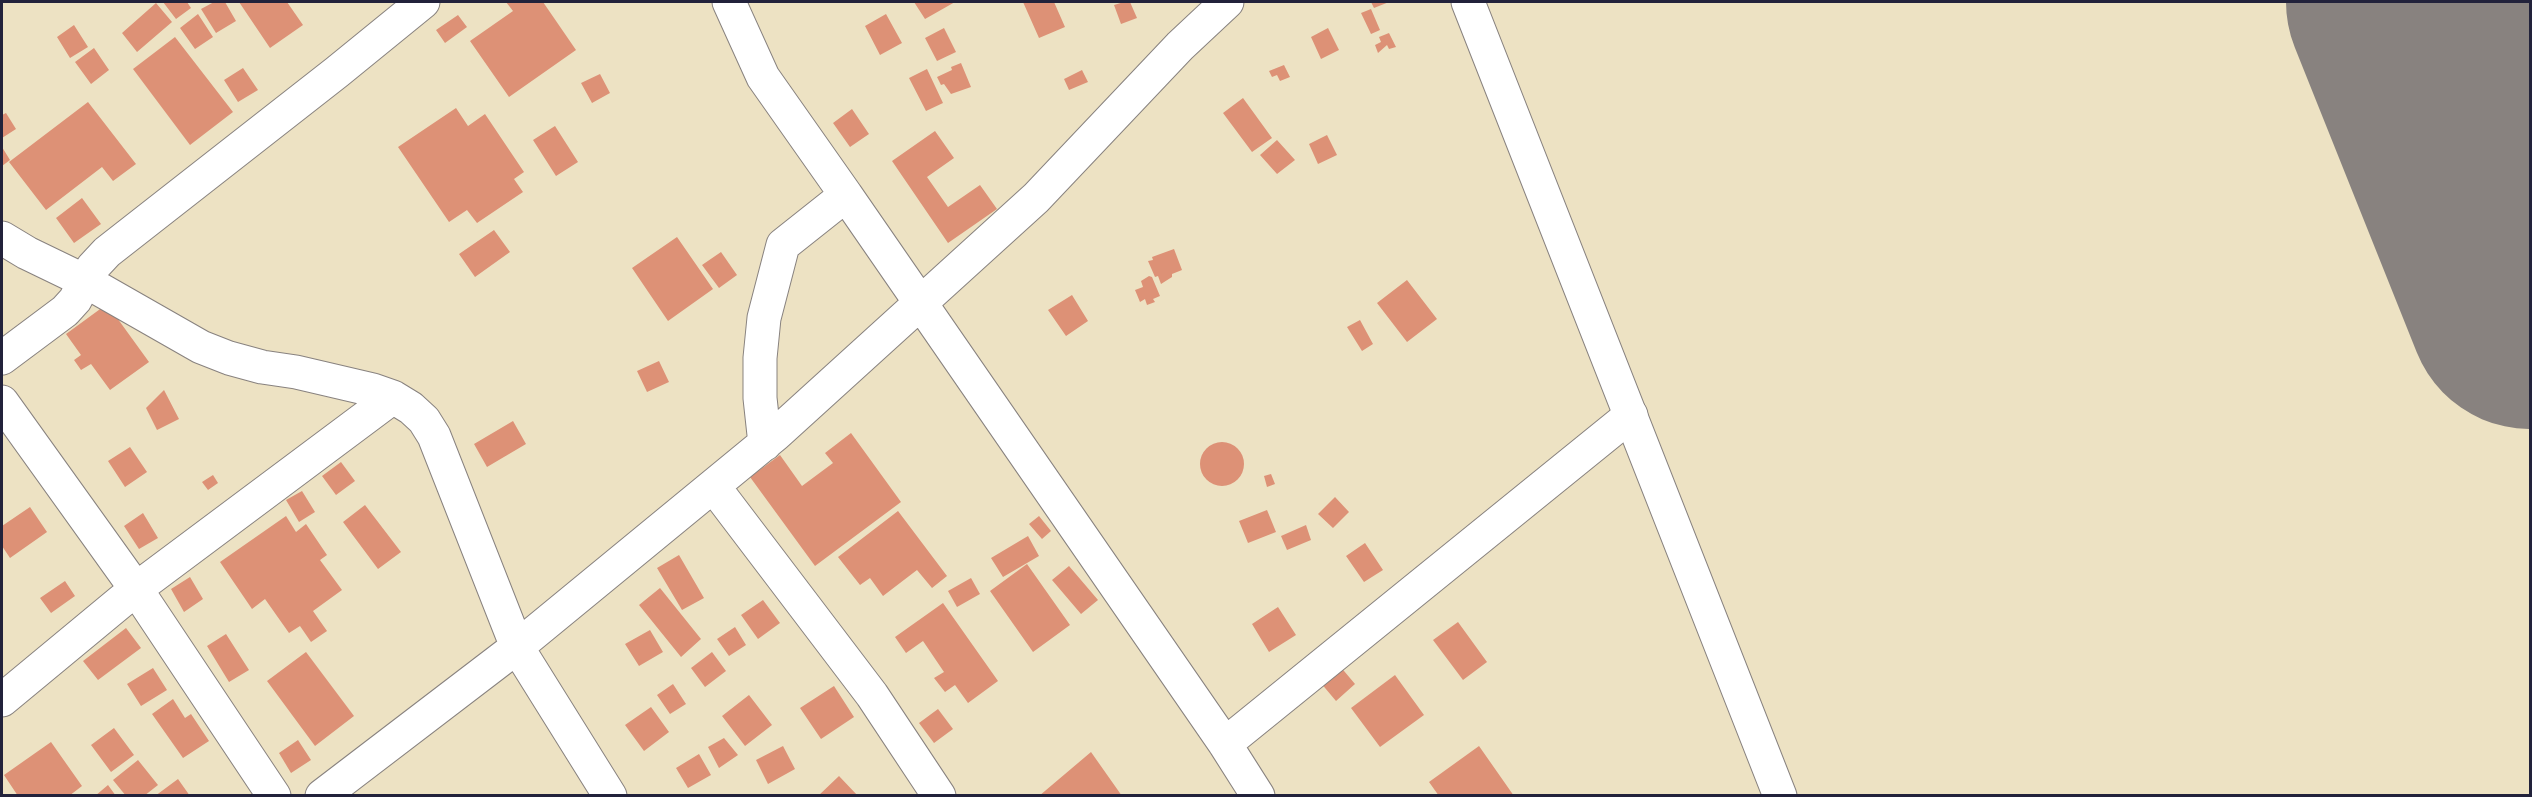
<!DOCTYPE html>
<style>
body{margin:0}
#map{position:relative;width:2532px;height:797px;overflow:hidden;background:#ede2c3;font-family:Sriracha,sans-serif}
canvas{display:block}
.frame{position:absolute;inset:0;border:3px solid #22223b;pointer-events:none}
</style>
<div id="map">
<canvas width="2532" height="797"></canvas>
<div class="frame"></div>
</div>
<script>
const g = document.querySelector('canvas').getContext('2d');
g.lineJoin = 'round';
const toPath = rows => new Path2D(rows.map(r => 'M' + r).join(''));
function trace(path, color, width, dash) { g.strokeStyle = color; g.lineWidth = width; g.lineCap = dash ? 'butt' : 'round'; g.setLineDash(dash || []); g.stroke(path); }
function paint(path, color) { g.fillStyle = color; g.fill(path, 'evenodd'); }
const runway = toPath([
 [2408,2,2530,307]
]);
const building = toPath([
 [163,2,187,2,191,8,176,19],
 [214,2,225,2,236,21,216,33,201,9],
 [239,2,287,2,303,25,270,48],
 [506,2,543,2,576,50,509,97,470,41,513,11],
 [914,2,955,2,925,19],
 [1023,2,1054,2,1065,27,1039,38],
 [1124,2,1130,2,1137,18,1121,24,1114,5],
 [1371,2,1389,2,1374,8],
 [156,3,172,22,137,52,122,33],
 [1371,9,1380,30,1371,34,1361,13],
 [198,14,213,37,195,49,180,28],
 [886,14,902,43,880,55,865,26],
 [458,15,467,27,445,43,436,30],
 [74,25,88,47,70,58,57,37],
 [944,28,956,52,937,61,925,38],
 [1328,28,1339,50,1321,59,1311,37],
 [1389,33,1396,47,1389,49,1387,45,1378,53,1375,45,1381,42,1379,37],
 [175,37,233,112,190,145,133,69],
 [94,48,109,70,91,84,75,62],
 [961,63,971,87,951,94,944,84,941,85,937,77,952,70,951,67],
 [1284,65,1290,77,1280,81,1277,75,1272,77,1269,71],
 [243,68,258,90,238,102,224,80],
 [927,69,943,103,926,111,909,78],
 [1082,70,1088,82,1069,90,1064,79],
 [600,74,610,93,592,103,581,83],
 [1243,98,1272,138,1252,152,1223,113],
 [88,102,136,164,113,181,102,167,46,210,9,162],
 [456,108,468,126,485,114,524,172,514,179,523,192,477,223,467,210,449,222,398,147],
 [852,109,869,134,850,147,833,123],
 [6,113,16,129,2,138,2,115],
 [555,126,578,162,556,176,533,140],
 [935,131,954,158,927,177,948,207,980,185,997,209,948,243,892,161],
 [1327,135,1337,155,1318,164,1309,144],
 [1277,140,1295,160,1277,174,1260,155],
 [2,147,10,160,2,166],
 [82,198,101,224,74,243,56,218],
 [494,230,510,252,475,277,459,254],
 [677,237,713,289,668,321,632,268],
 [1174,249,1182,270,1172,274,1172,277,1161,284,1158,276,1155,277,1148,261,1153,260,1152,257],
 [721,252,737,275,719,288,702,265],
 [1149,276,1152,277,1160,296,1153,299,1155,302,1147,305,1145,299,1140,302,1135,290,1143,287,1141,281],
 [1407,280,1437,319,1407,342,1377,303],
 [1072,295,1088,321,1066,336,1048,310],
 [107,304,149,362,110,390,91,364,81,370,74,360,81,355,66,334],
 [1360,320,1373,344,1362,351,1347,327],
 [659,361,669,382,647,392,637,371],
 [164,390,179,419,157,430,146,408],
 [513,421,526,444,487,467,474,444],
 [851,433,901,502,815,566,750,477,780,455,802,486,833,463,825,453],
 '1200 464a22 22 0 1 1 44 0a22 22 0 1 1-44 0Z',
 [130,447,147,472,125,487,108,461],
 [341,462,355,481,336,495,322,476],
 [1271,474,1275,484,1267,487,1264,476],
 [213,475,218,483,208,490,202,482],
 [302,491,315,512,299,522,286,500],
 [1335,497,1349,512,1333,528,1318,514],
 [365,505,401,552,378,569,343,522],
 [30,507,47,532,10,558,2,546,2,526],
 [1267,510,1276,532,1248,543,1239,521],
 [898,511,947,576,932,588,917,570,883,596,870,578,860,585,838,557],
 [143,513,158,538,139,549,124,526],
 [286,516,296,532,306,524,327,555,320,560,342,590,313,611,327,631,311,642,300,626,289,633,265,599,252,609,220,562],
 [1039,516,1051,531,1042,539,1029,524],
 [1306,525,1311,540,1287,550,1281,536],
 [1028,536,1039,556,1003,577,991,558],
 [1365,543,1383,570,1364,582,1346,556],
 [679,555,704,598,682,610,657,568],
 [1027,564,1070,625,1033,652,990,591],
 [1069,566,1098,600,1081,614,1052,580],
 [190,577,203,599,184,612,171,589],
 [971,578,980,594,957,607,948,591],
 [65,581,75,596,51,613,40,598],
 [660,588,701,639,681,657,639,605],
 [763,600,780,623,758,639,741,615],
 [943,603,998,681,968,703,955,685,945,692,934,678,944,672,923,641,906,653,895,637],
 [1278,607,1296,635,1269,652,1252,624],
 [1458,622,1487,662,1463,680,1433,640],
 [735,627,746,645,729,656,717,639],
 [126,628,141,648,98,680,83,661],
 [650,630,663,652,639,666,625,644],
 [226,634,249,670,229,682,207,646],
 [306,652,354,716,315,746,267,681],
 [712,652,726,671,705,687,691,668],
 [1339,665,1355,684,1336,701,1320,682],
 [153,668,167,690,141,706,127,684],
 [1395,675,1424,715,1380,747,1351,708],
 [673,684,686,704,670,714,657,695],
 [834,686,854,717,821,739,800,708],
 [749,695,772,725,745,746,722,716],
 [173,699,185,718,191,714,209,741,183,758,152,714],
 [651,707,669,732,644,751,625,725],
 [938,709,953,729,934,743,919,723],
 [114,728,134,755,111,772,91,745],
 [724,738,738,755,719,768,708,747],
 [298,740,311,760,291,773,279,753],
 [51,742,82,786,69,796,18,796,4,775],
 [783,746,795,769,768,784,756,760],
 [1479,746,1514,796,1439,796,1429,782],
 [1091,752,1122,796,1039,796],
 [699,754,711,775,688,788,676,768],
 [138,760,158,785,144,796,126,796,113,780],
 [839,776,858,796,818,796],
 [178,779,190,796,155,796],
 [108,785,116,796,95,796]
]);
const minor = toPath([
 [729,2,763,77,846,195,783,245,764,318,760,358,760,398,765,444],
 [846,195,1225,744,1258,796],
 [2,238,27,253,87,282,201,347,229,358,262,367,296,372,373,390,393,397,411,408,424,420,434,436,517,647,610,796],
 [2,358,65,311,75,300,93,267,107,252,337,72,423,2],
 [2,402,136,589,274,796],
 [714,487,872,695,939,796],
 [2,700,136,589,393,397],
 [1225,744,1631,415],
 [322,796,517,647,775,435,1036,198,1180,46,1227,2]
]);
const tertiary = toPath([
 [1468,2,1780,796]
]);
trace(runway, '#88827f', 244);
paint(building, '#dd9176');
trace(minor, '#88827f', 35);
trace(tertiary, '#88827f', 35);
trace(minor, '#fff', 33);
trace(tertiary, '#fff', 33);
</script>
